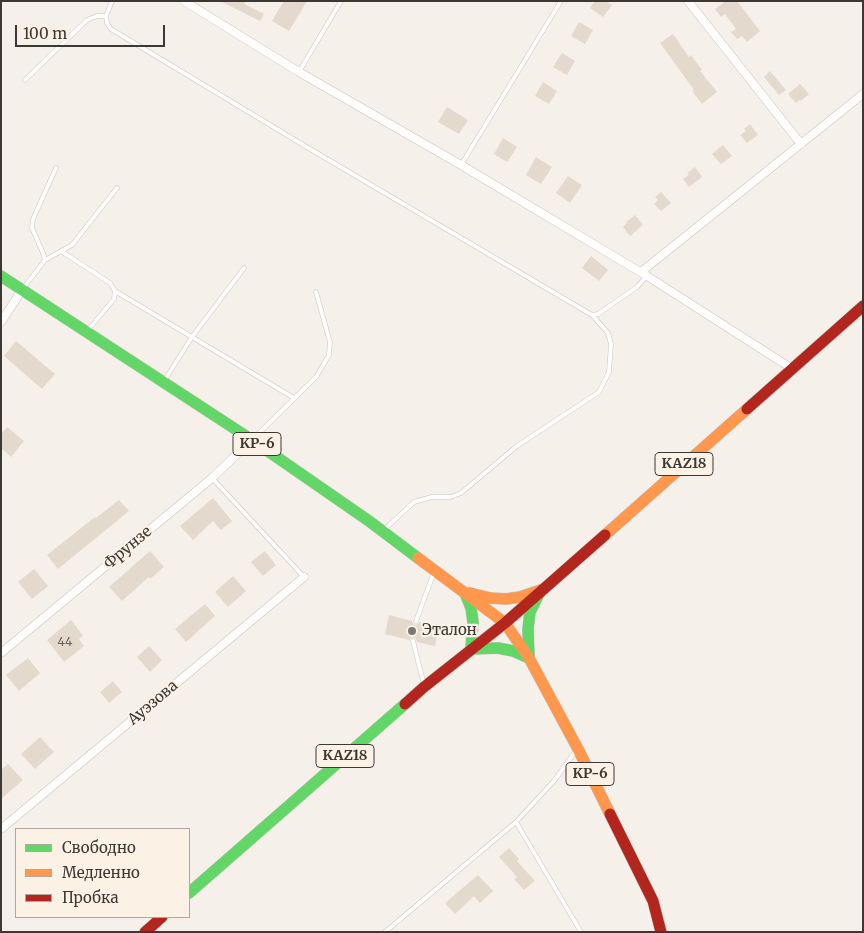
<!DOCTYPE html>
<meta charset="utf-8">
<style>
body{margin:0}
#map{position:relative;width:864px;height:933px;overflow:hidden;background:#f6f0ea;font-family:Merriweather,serif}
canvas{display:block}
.frame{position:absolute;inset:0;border:2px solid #3c3834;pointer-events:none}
.legend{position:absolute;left:15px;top:828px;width:175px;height:90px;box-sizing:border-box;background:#fbf1e5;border:1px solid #afa79e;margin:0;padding:6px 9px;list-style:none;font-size:15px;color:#3c3834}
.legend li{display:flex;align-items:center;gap:10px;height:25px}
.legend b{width:25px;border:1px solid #afa79e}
.scale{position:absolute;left:15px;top:25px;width:150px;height:22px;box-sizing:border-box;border:2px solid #3c3834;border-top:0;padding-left:6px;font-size:15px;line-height:18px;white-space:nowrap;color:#3c3834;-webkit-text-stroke:4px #fbf1e5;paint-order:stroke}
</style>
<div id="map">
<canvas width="864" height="933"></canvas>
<div class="frame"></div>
<ul class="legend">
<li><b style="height:6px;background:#63d668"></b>Свободно</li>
<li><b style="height:6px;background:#ff974d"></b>Медленно</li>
<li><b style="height:6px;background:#b3261e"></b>Пробка</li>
</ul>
<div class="scale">100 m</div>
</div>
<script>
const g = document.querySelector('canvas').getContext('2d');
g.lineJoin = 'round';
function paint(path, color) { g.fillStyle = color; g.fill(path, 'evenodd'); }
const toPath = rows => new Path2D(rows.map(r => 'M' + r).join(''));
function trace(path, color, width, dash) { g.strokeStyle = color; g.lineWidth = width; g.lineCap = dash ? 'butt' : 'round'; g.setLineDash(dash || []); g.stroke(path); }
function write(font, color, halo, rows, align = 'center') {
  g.font = font + ' Merriweather,serif'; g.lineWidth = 4.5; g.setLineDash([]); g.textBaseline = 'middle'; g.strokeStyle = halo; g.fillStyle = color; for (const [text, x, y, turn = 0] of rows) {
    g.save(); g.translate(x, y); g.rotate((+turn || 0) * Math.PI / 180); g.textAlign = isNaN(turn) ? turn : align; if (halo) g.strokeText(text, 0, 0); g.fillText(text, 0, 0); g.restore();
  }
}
const building = toPath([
 [220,1,246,1,244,4,264,14,260,21],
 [284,1,307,1,289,31,272,21],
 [595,1,606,1,612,5,603,17,590,8],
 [726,1,737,1,760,31,747,42,742,36,737,39,731,32,736,29,725,14,721,17,715,9],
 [579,22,593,30,585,44,571,36],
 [673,34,689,57,691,55,702,70,700,71,717,92,702,104,692,91,694,90,660,43],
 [562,53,575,61,567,75,553,67],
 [770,71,786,90,779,95,764,77],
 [543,82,557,91,549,104,535,96],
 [800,84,809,94,801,101,800,100,796,103,788,94],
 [447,107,468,120,459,134,438,122],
 [750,124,758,135,747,143,740,135,746,131,744,129],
 [503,138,517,147,507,162,494,154],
 [723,145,732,156,721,164,712,154],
 [536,157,552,167,541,184,526,175],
 [695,167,702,177,689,187,683,179,689,175,687,173],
 [568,176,582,185,570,203,556,193],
 [661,192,671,203,661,211,654,204,658,200,655,197],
 [635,215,643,225,630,236,623,227,627,223,626,222],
 [591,256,608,270,599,281,582,268],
 [16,341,55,374,42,389,4,356],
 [7,427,24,441,11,457,1,448,1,434],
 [213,498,232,521,221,530,213,521,193,540,180,526],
 [119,500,129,511,58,569,47,555,95,517,96,518],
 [150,551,164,567,150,579,149,577,122,601,109,587],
 [265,551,276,565,263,576,251,562],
 [34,569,48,586,32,599,18,582],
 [233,576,246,591,228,607,215,592],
 [205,604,215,616,186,642,175,629],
 [389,615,412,621,413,623,415,625,418,624,419,622,439,627,435,646,417,642,416,639,414,637,411,638,409,640,385,634],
 [71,620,83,636,79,639,84,646,64,662,47,640],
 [149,646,162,660,150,672,137,657],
 [28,658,40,673,19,691,6,675],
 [113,681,122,692,109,703,100,692],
 [40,737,54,752,35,769,21,754],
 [8,764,23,780,1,799,1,770],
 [509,848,519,859,517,861,535,881,524,890,514,879,517,877,499,857],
 [478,875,493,891,480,903,474,896,455,914,445,903]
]);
const lane = toPath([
 [112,1,106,16,107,23,111,29,305,146,592,315,598,314,637,287,647,276],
 [299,72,341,1],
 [25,80,87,20,97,16,106,16],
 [461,165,561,1],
 [61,251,110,283,115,291,114,299,89,329],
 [45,260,43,253,32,228,33,219,56,168],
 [25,286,45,260,72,245,117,188],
 [115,291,294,398],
 [166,378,192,337,244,268],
 [255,437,316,377,329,355,330,342,316,292],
 [212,478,304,577],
 [385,529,414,502,432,497,451,497,461,493,517,446,599,392,609,372,611,344,608,333,592,315],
 [416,621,433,575],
 [413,641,424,685],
 [516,822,581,932],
 [385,932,516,822,554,781,575,752]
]);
const street = toPath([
 [184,1,299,72,461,165,647,276,791,368],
 [688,1,801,144],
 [641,272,863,94],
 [1,322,22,290],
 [1,653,212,478,252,440],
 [1,829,304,577]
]);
const fast = toPath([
 [1,276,252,440,369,521,418,558],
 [465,593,471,608,473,622,471,649,498,648,513,651,529,658,528,629,530,612,541,590],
 [189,893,405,704]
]);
const slow = toPath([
 [605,535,747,409],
 [418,558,505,623,529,658,578,749,610,814],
 [470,593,490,598,506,599,520,597,541,590]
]);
const jam = toPath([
 [747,409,863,306],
 [405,704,424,687,505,623,605,535],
 [610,814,653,901,661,932],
 [145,932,162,917]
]);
const markers = [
 [412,631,5,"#7d7874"]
];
const numberNames = [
 ["44",65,643]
];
const shields = [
 [257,444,48],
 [684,464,58],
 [345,756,58],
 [590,774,48]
];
const shieldNames = [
 ["KP-6",257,444],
 ["KAZ18",684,464],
 ["KAZ18",345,756],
 ["KP-6",590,774]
];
const streetNames = [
 ["Фрунзе",128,548,-40],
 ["Ауэзова",153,703,-40]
];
const poiNames = [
 ["Эталон",422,631]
];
paint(building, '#e4d9cd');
trace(lane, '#c8c4bf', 5);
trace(street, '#c8c4bf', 9);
trace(fast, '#c8c4bf', 12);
trace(slow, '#c8c4bf', 12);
trace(jam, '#c8c4bf', 12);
trace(lane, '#fefdfc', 4);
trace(street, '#fefdfc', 8);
trace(fast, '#63d668', 11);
trace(slow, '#ff974d', 11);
trace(jam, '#b3261e', 11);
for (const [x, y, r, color] of markers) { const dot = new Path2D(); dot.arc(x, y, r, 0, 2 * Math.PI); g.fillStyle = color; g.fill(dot); trace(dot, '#fbf1e5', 2); }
write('12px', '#67615b', null, numberNames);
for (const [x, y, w] of shields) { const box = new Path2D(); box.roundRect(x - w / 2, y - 11.5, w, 23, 4); g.fillStyle = '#fbf1e5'; g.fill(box); trace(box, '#3c3834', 1); }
write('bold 14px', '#3c3834', null, shieldNames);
write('15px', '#3c3834', '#fbf1e5', streetNames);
write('15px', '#3c3834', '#fbf1e5', poiNames, 'left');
</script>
